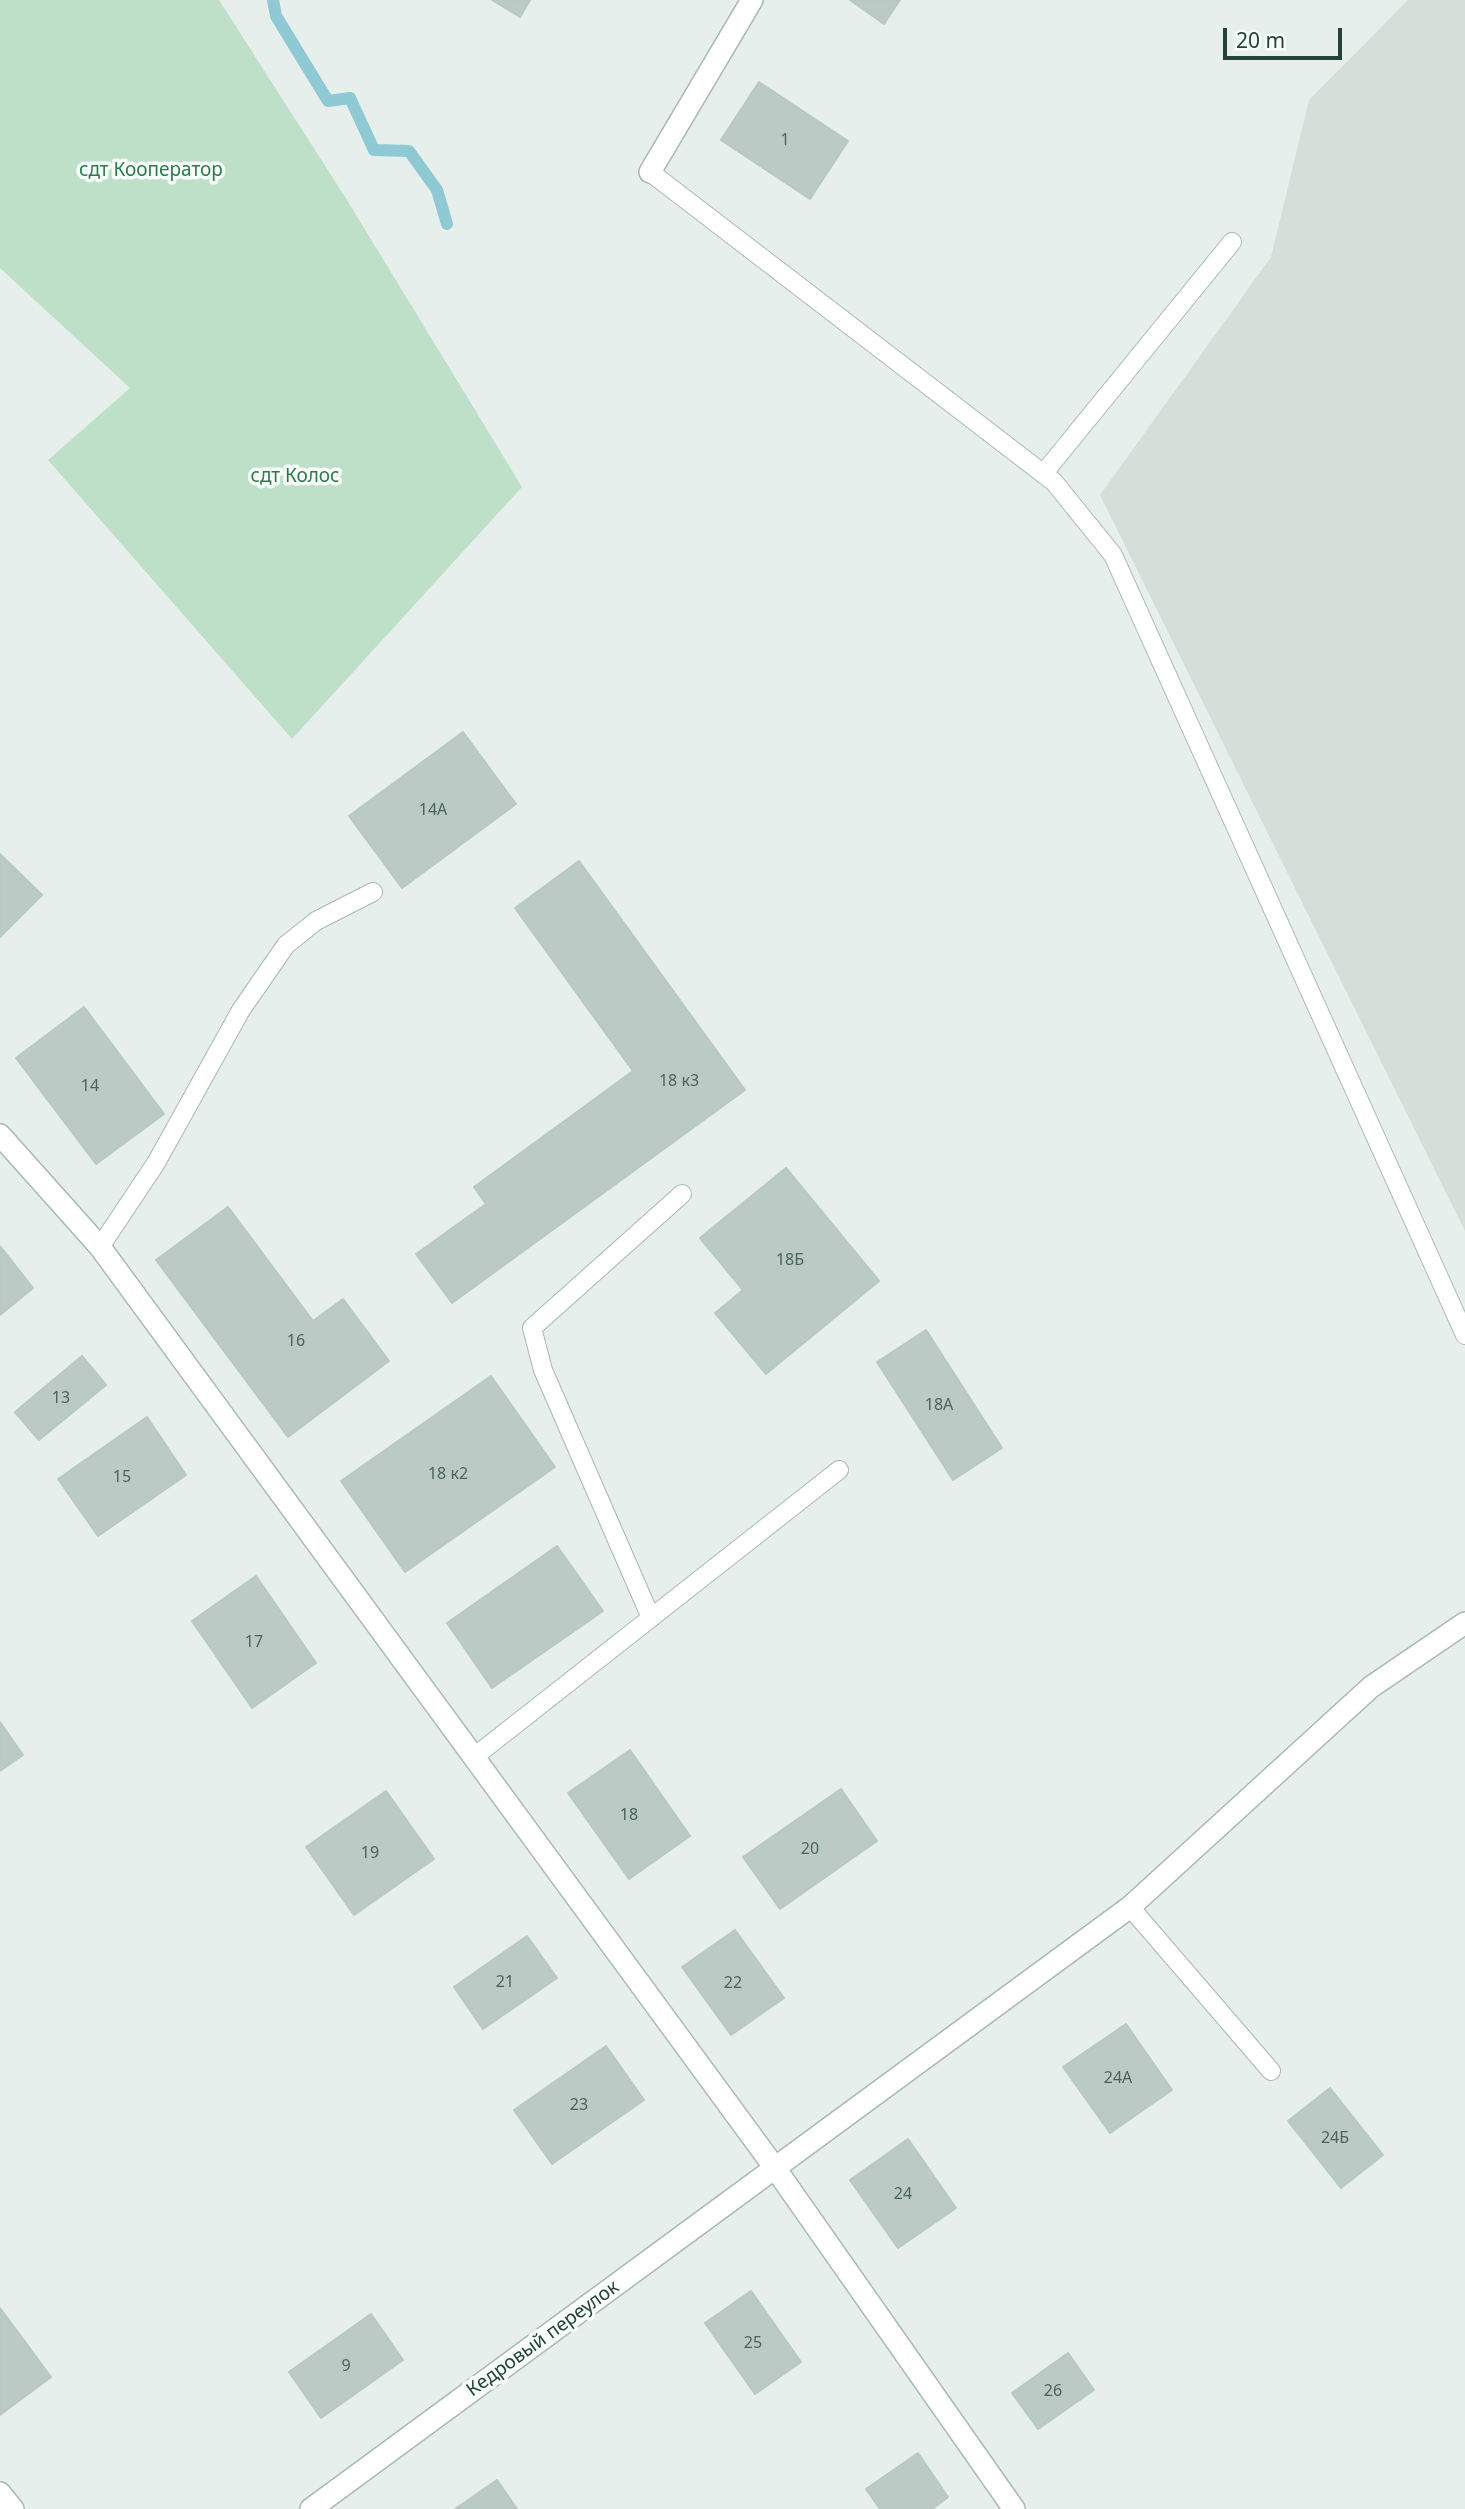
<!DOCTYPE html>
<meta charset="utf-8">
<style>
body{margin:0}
#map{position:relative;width:1465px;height:2509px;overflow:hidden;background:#e6efeb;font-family:"Noto Sans",sans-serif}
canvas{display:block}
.scale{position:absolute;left:1223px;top:28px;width:119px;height:32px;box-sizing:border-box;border:4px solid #24423a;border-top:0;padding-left:9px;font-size:21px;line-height:24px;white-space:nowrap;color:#24423a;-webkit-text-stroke:5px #f7fbf9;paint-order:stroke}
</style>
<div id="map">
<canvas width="1465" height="2509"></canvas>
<div class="scale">20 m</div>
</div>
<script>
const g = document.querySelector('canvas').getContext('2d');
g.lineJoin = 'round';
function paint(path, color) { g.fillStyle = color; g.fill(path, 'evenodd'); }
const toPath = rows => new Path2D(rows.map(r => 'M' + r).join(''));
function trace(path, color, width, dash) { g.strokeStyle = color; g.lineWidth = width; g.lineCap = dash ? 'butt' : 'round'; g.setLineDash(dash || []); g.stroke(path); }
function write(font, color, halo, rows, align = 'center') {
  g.font = font + ' "Noto Sans",sans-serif'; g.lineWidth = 7; g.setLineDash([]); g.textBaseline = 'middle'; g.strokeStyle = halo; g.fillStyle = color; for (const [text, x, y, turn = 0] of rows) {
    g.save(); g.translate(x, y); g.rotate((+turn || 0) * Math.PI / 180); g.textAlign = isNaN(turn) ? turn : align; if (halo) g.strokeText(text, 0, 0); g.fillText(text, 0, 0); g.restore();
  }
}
const built = toPath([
 [1408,0,1465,0,1465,1231,1100,495,1271,257,1309,100]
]);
const green = toPath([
 [0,0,219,0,347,200,522,487,292,739,48,460,130,388,0,268]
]);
const stream = toPath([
 [273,0,276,16,328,101,350,98,374,150,409,151,437,190,447,224]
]);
const building = toPath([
 [492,0,530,0,520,17,492,0],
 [850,0,900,0,884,24,850,0],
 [759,82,848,141,810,199,721,140,759,82],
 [463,732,516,804,402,888,349,816,463,732],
 [0,854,42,895,0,937,0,854],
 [579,861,745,1090,452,1303,416,1254,486,1204,474,1187,633,1071,515,908,579,861],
 [84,1007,164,1114,96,1164,16,1058,84,1007],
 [786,1168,879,1281,766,1374,715,1313,743,1290,700,1238,786,1168],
 [228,1207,313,1321,343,1299,389,1361,288,1437,156,1260,228,1207],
 [0,1246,33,1288,0,1315,0,1246],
 [926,1330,1002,1448,953,1480,877,1362,926,1330],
 [82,1356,106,1385,39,1440,15,1412,82,1356],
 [491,1376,555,1467,405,1572,341,1481,491,1376],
 [147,1417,186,1475,98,1536,58,1479,147,1417],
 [557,1546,603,1611,492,1688,447,1623,557,1546],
 [256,1576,316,1663,252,1708,192,1621,256,1576],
 [0,1722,23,1755,0,1771,0,1722],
 [630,1750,690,1836,629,1879,568,1793,630,1750],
 [841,1789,877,1841,780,1909,743,1857,841,1789],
 [386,1791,434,1859,354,1915,306,1847,386,1791],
 [735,1930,784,1998,731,2035,682,1967,735,1930],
 [527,1936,557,1978,483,2029,454,1987,527,1936],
 [1126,2024,1172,2090,1110,2133,1063,2067,1126,2024],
 [606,2046,644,2100,552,2164,514,2110,606,2046],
 [1330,2088,1383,2155,1341,2188,1288,2121,1330,2088],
 [908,2139,956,2208,898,2248,850,2180,908,2139],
 [751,2291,801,2362,755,2394,705,2323,751,2291],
 [0,2308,51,2377,0,2415,0,2308],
 [371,2314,403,2360,321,2418,289,2372,371,2314],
 [1068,2353,1094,2390,1038,2429,1012,2393,1068,2353],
 [918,2453,948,2497,932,2509,880,2509,866,2489,918,2453],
 [497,2480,517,2509,455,2509,497,2480]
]);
const service = toPath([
 [650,172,1054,482,1113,555,1465,1335],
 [1043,474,1232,242],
 [100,1247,156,1163,241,1010,286,945,316,921,373,892],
 [651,1618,543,1370,532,1328,682,1194],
 [474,1757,839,1470],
 [1130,1907,1271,2071]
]);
const minor = toPath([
 [650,172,752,0],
 [0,1135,100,1247,775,2168,1014,2509],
 [0,2493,13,2509],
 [311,2509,1130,1907,1371,1687,1465,1623]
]);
const numberNames = [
 ["1",785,140],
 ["14А",433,810],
 ["18 к3",679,1081],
 ["14",90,1086],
 ["18Б",790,1260],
 ["16",296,1341],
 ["13",61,1398],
 ["18А",939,1405],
 ["18 к2",448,1474],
 ["15",122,1477],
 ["17",254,1642],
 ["18",629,1815],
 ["20",810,1849],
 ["19",370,1853],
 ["21",505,1982],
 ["22",733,1983],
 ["24А",1118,2078],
 ["23",579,2105],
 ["24Б",1335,2138],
 ["24",903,2194],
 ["25",753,2343],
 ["9",346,2366],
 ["26",1053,2391]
];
const parkNames = [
 ["сдт Кооператор",151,171],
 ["сдт Колос",295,477]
];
const streetNames = [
 ["Кедровый переулок",543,2339,-36]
];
paint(built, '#d4dfda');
paint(green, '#bfe0c8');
trace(stream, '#8ec9d4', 12);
paint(building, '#bbcac4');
trace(building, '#b8c9c2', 2);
trace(service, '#a8b8b2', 20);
trace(minor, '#a8b8b2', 24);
trace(service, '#fff', 18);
trace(minor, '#fff', 21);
write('16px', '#4a645c', null, numberNames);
write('19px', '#2d7a4b', '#f7fbf9', parkNames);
write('19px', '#24423a', '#f7fbf9', streetNames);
</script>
